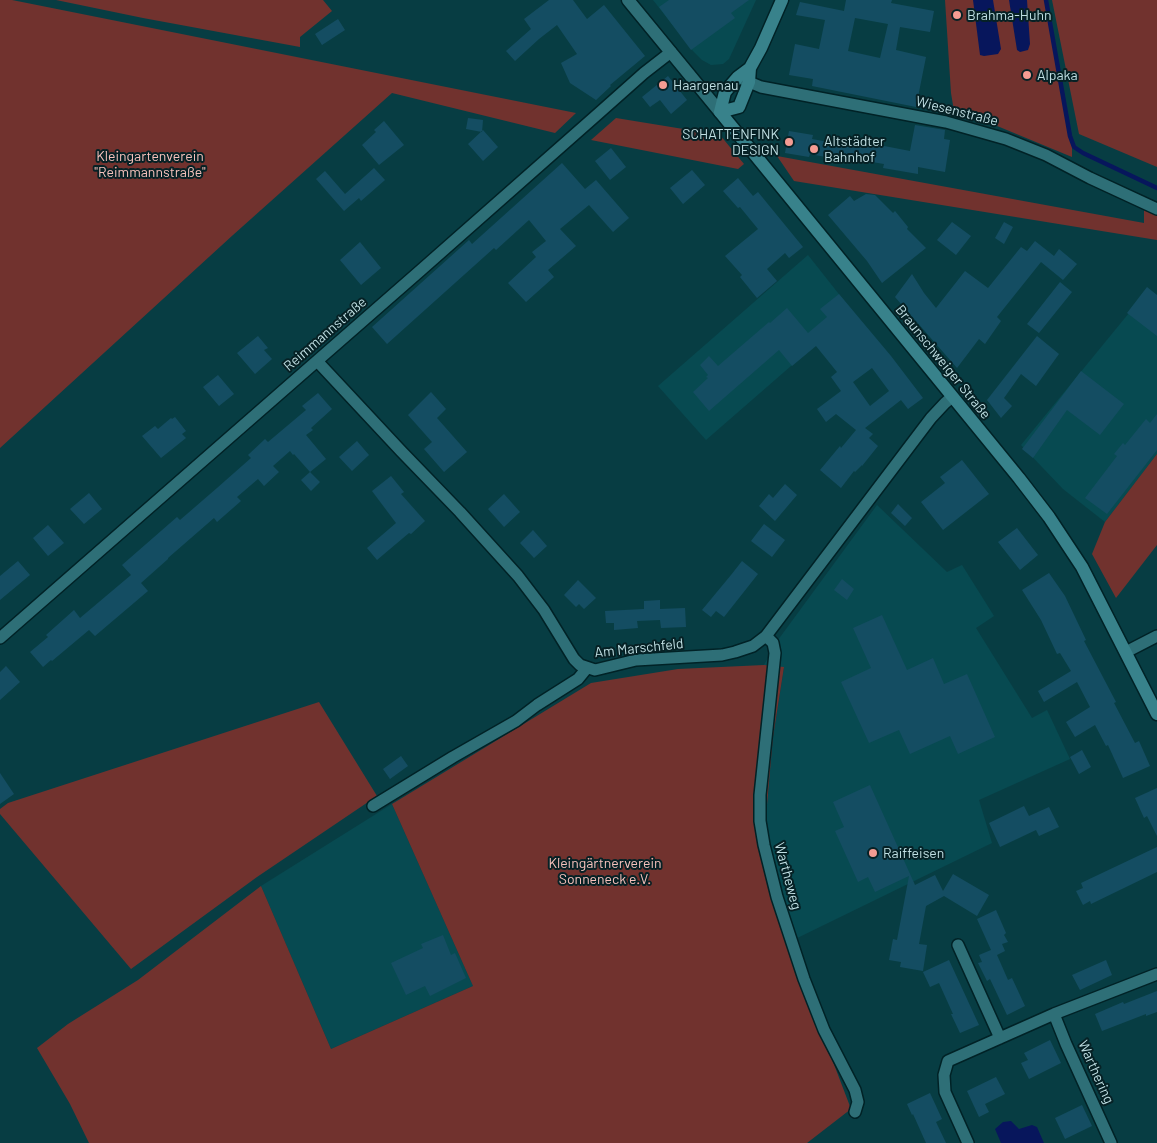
<!DOCTYPE html>
<meta charset="utf-8">
<style>
body{margin:0}
canvas{display:block;background:#073d43}
</style>
<canvas width="1157" height="1143"></canvas>
<script>
const g = document.querySelector('canvas').getContext('2d');
g.lineJoin = 'round';
function paint(path, color) { g.fillStyle = color; g.fill(path, 'evenodd'); }
const toPath = rows => new Path2D(rows.map(r => 'M' + r).join(''));
function trace(path, color, width, dash) { g.strokeStyle = color; g.lineWidth = width; g.lineCap = dash ? 'butt' : 'round'; g.setLineDash(dash || []); g.stroke(path); }
function write(font, color, halo, rows, align = 'center') {
  g.font = font + ' Barlow,sans-serif'; g.lineWidth = 4; g.setLineDash([]); g.textBaseline = 'middle'; g.strokeStyle = halo; g.fillStyle = color; for (const [text, x, y, turn = 0] of rows) {
    g.save(); g.translate(x, y); g.rotate((+turn || 0) * Math.PI / 180); g.textAlign = isNaN(turn) ? turn : align; if (halo) g.strokeText(text, 0, 0); g.fillText(text, 0, 0); g.restore();
  }
}
const built = toPath([
 [653,0,756,0,729,59,723,64,711,65,702,60,693,51],
 [808,255,853,312,706,440,658,386],
 [1147,291,1157,298,1157,454,1105,522,1063,489,1021,445],
 [877,505,947,572,962,565,994,616,976,628,1032,718,1047,710,1070,759,979,800,992,843,787,943,782,928,766,816,773,737,784,668,764,665,778,640],
 [392,804,473,986,331,1049,261,886]
]);
const green = toPath([
 [0,0,12,0,576,113,555,133,392,93,233,235,0,448],
 [56,0,323,0,332,11,300,37,300,47,143,18],
 [945,0,1045,0,1072,146,1072,157,961,111,955,111,953,105,951,93],
 [1052,0,1157,0,1157,167,1079,134],
 [616,118,720,135,744,164,738,169,591,140],
 [777,156,1144,223,1144,210,1157,215,1157,240,794,181],
 [1157,454,1157,545,1116,598,1092,554,1105,522],
 [764,665,784,667,773,737,766,816,782,928,851,1109,807,1143,89,1143,70,1104,37,1048,68,1024,138,980,261,886,331,1049,473,986,392,804,591,683,678,669],
 [319,702,377,796,257,877,131,969,0,814,0,809,8,803]
]);
const water = toPath([
 [973,0,993,0,1001,49,998,54,984,56,980,55],
 [1009,0,1027,0,1030,44,1028,50,1020,52,1017,50],
 [1011,1121,1019,1129,1032,1125,1037,1127,1044,1143,1001,1143,995,1129,1003,1122]
]);
const stream = toPath([
 [1046,0,1070,136,1074,147,1083,153,1157,188]
]);
const building = toPath([
 [549,0,573,0,587,19,604,5,645,56,610,85,611,86,596,100,570,83,561,63,577,54,557,25,539,39,515,61,506,51,531,29,524,19],
 [669,0,749,0,731,13,735,18,691,50,659,7],
 [846,0,892,0,891,3,934,11,930,32,900,27,896,50,926,57,916,107,812,86,813,79,789,75,795,44,819,49,825,20,796,15,800,2,844,11],
 [855,18,888,24,880,58,848,51],
 [338,19,345,30,322,45,315,34],
 [668,76,687,100,671,114,660,100,650,107,642,97],
 [468,118,483,120,482,132,466,129],
 [384,121,404,145,379,165,362,145,376,132,374,130],
 [915,125,945,130,944,139,950,140,945,172,918,167,918,174,883,168,884,164,842,157,841,160,810,154,809,157,785,153,789,131,813,135,812,139,856,147,857,138,880,142,879,145,910,151],
 [483,130,498,147,483,161,468,144],
 [611,148,626,167,610,180,595,161],
 [562,163,585,189,596,180,629,218,613,232,589,205,560,229,576,246,548,270,554,277,526,302,508,283,536,257,532,252,546,241,529,220,496,250,494,248,387,344,372,327,469,240,472,244],
 [374,168,385,180,361,201,359,198,344,211,316,179,325,171,345,194],
 [692,170,705,185,683,204,670,188],
 [738,178,753,196,758,192,803,247,789,258,785,253,767,269,777,281,757,298,740,277,742,275,725,256,758,229,740,207,738,208,723,191],
 [866,194,875,195,893,213,895,211,908,227,907,229,926,248,882,283,867,261,828,215,850,196,854,201],
 [952,222,971,236,956,255,937,240],
 [1004,222,1013,227,1004,244,995,238],
 [1035,241,1054,256,1059,249,1077,264,1063,280,1041,262,997,317,1001,321,985,344,979,339,957,368,895,297,912,274,924,293,936,308,965,271,988,288,1021,247,1027,251],
 [360,242,381,268,361,285,340,260],
 [1060,282,1072,292,1039,333,1027,324],
 [1147,287,1157,295,1157,336,1127,313],
 [839,294,891,356,923,398,908,409,901,400,865,428,873,434,869,438,878,446,862,466,862,465,855,472,854,471,841,488,820,470,840,446,841,448,856,430,836,414,826,422,817,409,841,391,831,377,837,372,816,346,792,366,779,350,709,411,693,392,708,378,706,377,708,375,700,365,709,356,718,366,769,322,770,323,787,308,808,333,827,317,820,309],
 [872,368,889,391,870,406,853,382],
 [258,336,268,348,264,350,272,359,255,374,237,353],
 [1037,336,1059,354,1036,386,1021,374,1004,398,1012,406,1001,418,987,400],
 [1081,371,1124,404,1100,435,1067,410,1033,458,1022,449],
 [218,375,234,394,219,406,203,387],
 [431,392,446,409,437,418,467,452,444,472,424,449,432,442,408,415],
 [318,393,332,409,311,428,313,430,306,435,326,459,310,472,294,454,293,455,290,451,273,466,279,472,264,486,258,479,237,497,241,501,217,522,214,518,168,558,168,559,141,583,148,591,95,636,89,630,52,661,51,660,43,667,30,652,48,637,46,635,74,610,80,618,131,575,122,565,177,517,180,520,217,488,251,458,248,455,265,439,268,442,306,410,302,406],
 [1157,414,1157,450,1107,514,1085,498,1117,456,1114,454,1123,443,1125,445,1146,419,1150,423],
 [175,417,186,431,182,434,186,438,161,458,142,436,155,426,158,429,171,418,172,419],
 [357,441,369,455,352,471,339,457],
 [962,460,989,494,943,530,921,502,945,483,940,477],
 [310,472,320,482,311,491,301,480],
 [391,476,404,492,401,494,425,521,411,534,409,533,377,560,367,548,396,523,372,491],
 [785,484,797,495,775,521,759,506,769,494,773,498],
 [89,493,102,509,84,524,70,509],
 [504,494,520,512,504,527,488,509],
 [898,504,912,518,905,526,891,513],
 [764,524,785,540,772,557,751,541],
 [48,525,64,543,48,556,33,538],
 [1017,528,1038,555,1020,570,998,542],
 [533,530,547,546,534,558,520,543],
 [18,561,30,575,0,600,0,576],
 [742,561,758,574,724,617,716,611,711,617,702,610,731,575],
 [1049,573,1065,596,1086,640,1084,641,1116,702,1114,703,1135,743,1139,741,1150,766,1123,778,1108,745,1106,746,1095,725,1075,737,1066,722,1090,707,1077,682,1044,702,1038,691,1071,671,1060,653,1057,654,1041,620,1022,590],
 [842,579,854,589,847,600,834,590],
 [578,580,596,598,584,609,579,604,576,607,564,595],
 [660,600,660,609,685,608,686,627,661,628,660,620,637,621,638,628,614,630,614,623,606,623,605,611,644,609,644,601],
 [882,615,907,670,933,658,944,684,967,674,995,737,958,754,950,736,910,754,899,730,869,743,841,682,871,668,853,628],
 [6,666,20,682,0,700,0,672],
 [1082,750,1091,767,1079,774,1070,757],
 [401,756,408,766,390,779,383,769],
 [0,773,14,794,0,804],
 [870,785,915,885,935,875,943,891,953,874,989,895,977,916,944,896,926,906,919,944,927,945,923,971,900,967,901,962,889,960,893,939,897,940,909,876,875,892,868,877,858,882,835,831,844,827,833,802],
 [1157,788,1157,836,1147,816,1144,818,1135,798],
 [1024,806,1029,816,1049,807,1059,827,1039,836,1036,830,1000,847,989,823],
 [1157,847,1157,872,1091,904,1090,901,1083,905,1076,891,1083,888,1081,883],
 [996,910,1006,933,1004,935,1008,942,1002,944,1005,951,997,955,1008,980,1012,978,1025,1006,1007,1015,990,979,987,981,978,963,982,962,979,955,991,950,977,919],
 [443,935,451,955,455,953,466,978,430,996,425,986,406,995,391,963,423,948,421,944],
 [949,960,979,1025,960,1033,951,1014,953,1014,939,983,930,987,923,972],
 [1106,960,1112,975,1080,990,1072,975],
 [1157,991,1157,1012,1146,1016,1146,1014,1102,1031,1095,1014,1123,1002,1124,1004],
 [1050,1040,1061,1063,1029,1079,1021,1063,1028,1060,1024,1053],
 [996,1077,1005,1094,985,1104,989,1112,979,1117,967,1091],
 [930,1093,942,1119,936,1122,946,1143,926,1143,913,1114,912,1115,907,1104],
 [1082,1105,1092,1126,1065,1139,1055,1118]
]);
const minor = toPath([
 [742,79,761,87,946,122,1006,139,1046,155,1090,178,1157,209],
 [317,361,401,451,460,512,518,576,544,610,574,659,580,665,595,670,636,660,722,655,735,652,753,646,766,636,931,418,945,403,952,397],
 [766,636,773,643,775,653,760,795,760,821,764,845,777,897,804,979,824,1030,855,1090,858,1102,855,1112],
 [0,638,421,270,599,113,644,73,671,52],
 [1126,652,1157,636],
 [373,806,453,757,516,721,537,705,578,679,587,668],
 [958,945,1000,1038],
 [1054,1014,1066,1044,1111,1143],
 [968,1143,945,1092,944,1075,948,1061,1054,1014,1157,974]
]);
const tertiary = toPath([
 [628,0,720,112]
]);
const secondary = toPath([
 [720,112,1019,478,1049,517,1082,567,1157,714],
 [720,112,725,92,738,77,750,68,761,48,782,0],
 [720,112,739,107,749,82,750,68]
]);
const markers = [
 [957,15,5,"#f59c93"],
 [1027,75,5,"#f59c93"],
 [663,85,5,"#f59c93"],
 [789,142,5,"#f59c93"],
 [814,149,5,"#f59c93"],
 [873,853,5,"#f59c93"]
];
const poiNames = [
 ["Brahma-Huhn",967,15],
 ["Alpaka",1037,75],
 ["Haargenau",673,85],
 ["SCHATTENFINK",779,134,"right"],
 ["DESIGN",779,150,"right"],
 ["Altstädter",824,141],
 ["Bahnhof",824,157],
 ["Raiffeisen",883,853]
];
const streetNames = [
 ["Wiesenstraße",957,111,14],
 ["Reimmannstraße",325,334,-41],
 ["Braunschweiger Straße",943,362,51],
 ["Am Marschfeld",639,648,-6],
 ["Wartheweg",788,876,75],
 ["Warthering",1096,1072,66]
];
const parkNames = [
 ["Kleingartenverein",150,156],
 ["\"Reimmannstraße\"",150,172],
 ["Kleingärtnerverein",605,863],
 ["Sonneneck e.V.",605,879]
];
paint(built, '#074a51');
paint(green, '#71322e');
paint(water, '#07165c');
trace(stream, '#07165c', 4.5);
paint(building, '#144d62');
trace(minor, '#002226', 14);
trace(tertiary, '#002226', 15);
trace(secondary, '#002226', 15);
trace(minor, '#2e6f77', 11);
trace(tertiary, '#2e6f77', 12);
trace(secondary, '#38828b', 12);
for (const [x, y, r, color] of markers) { const dot = new Path2D(); dot.arc(x, y, r, 0, 2 * Math.PI); g.fillStyle = color; g.fill(dot); trace(dot, '#062125', 2); }
write('14px', '#c0dfe3', '#062125', poiNames, 'left');
write('14px', '#c0dfe3', '#062125', streetNames);
write('14px', '#f7c2bc', '#062125', parkNames);
</script>
